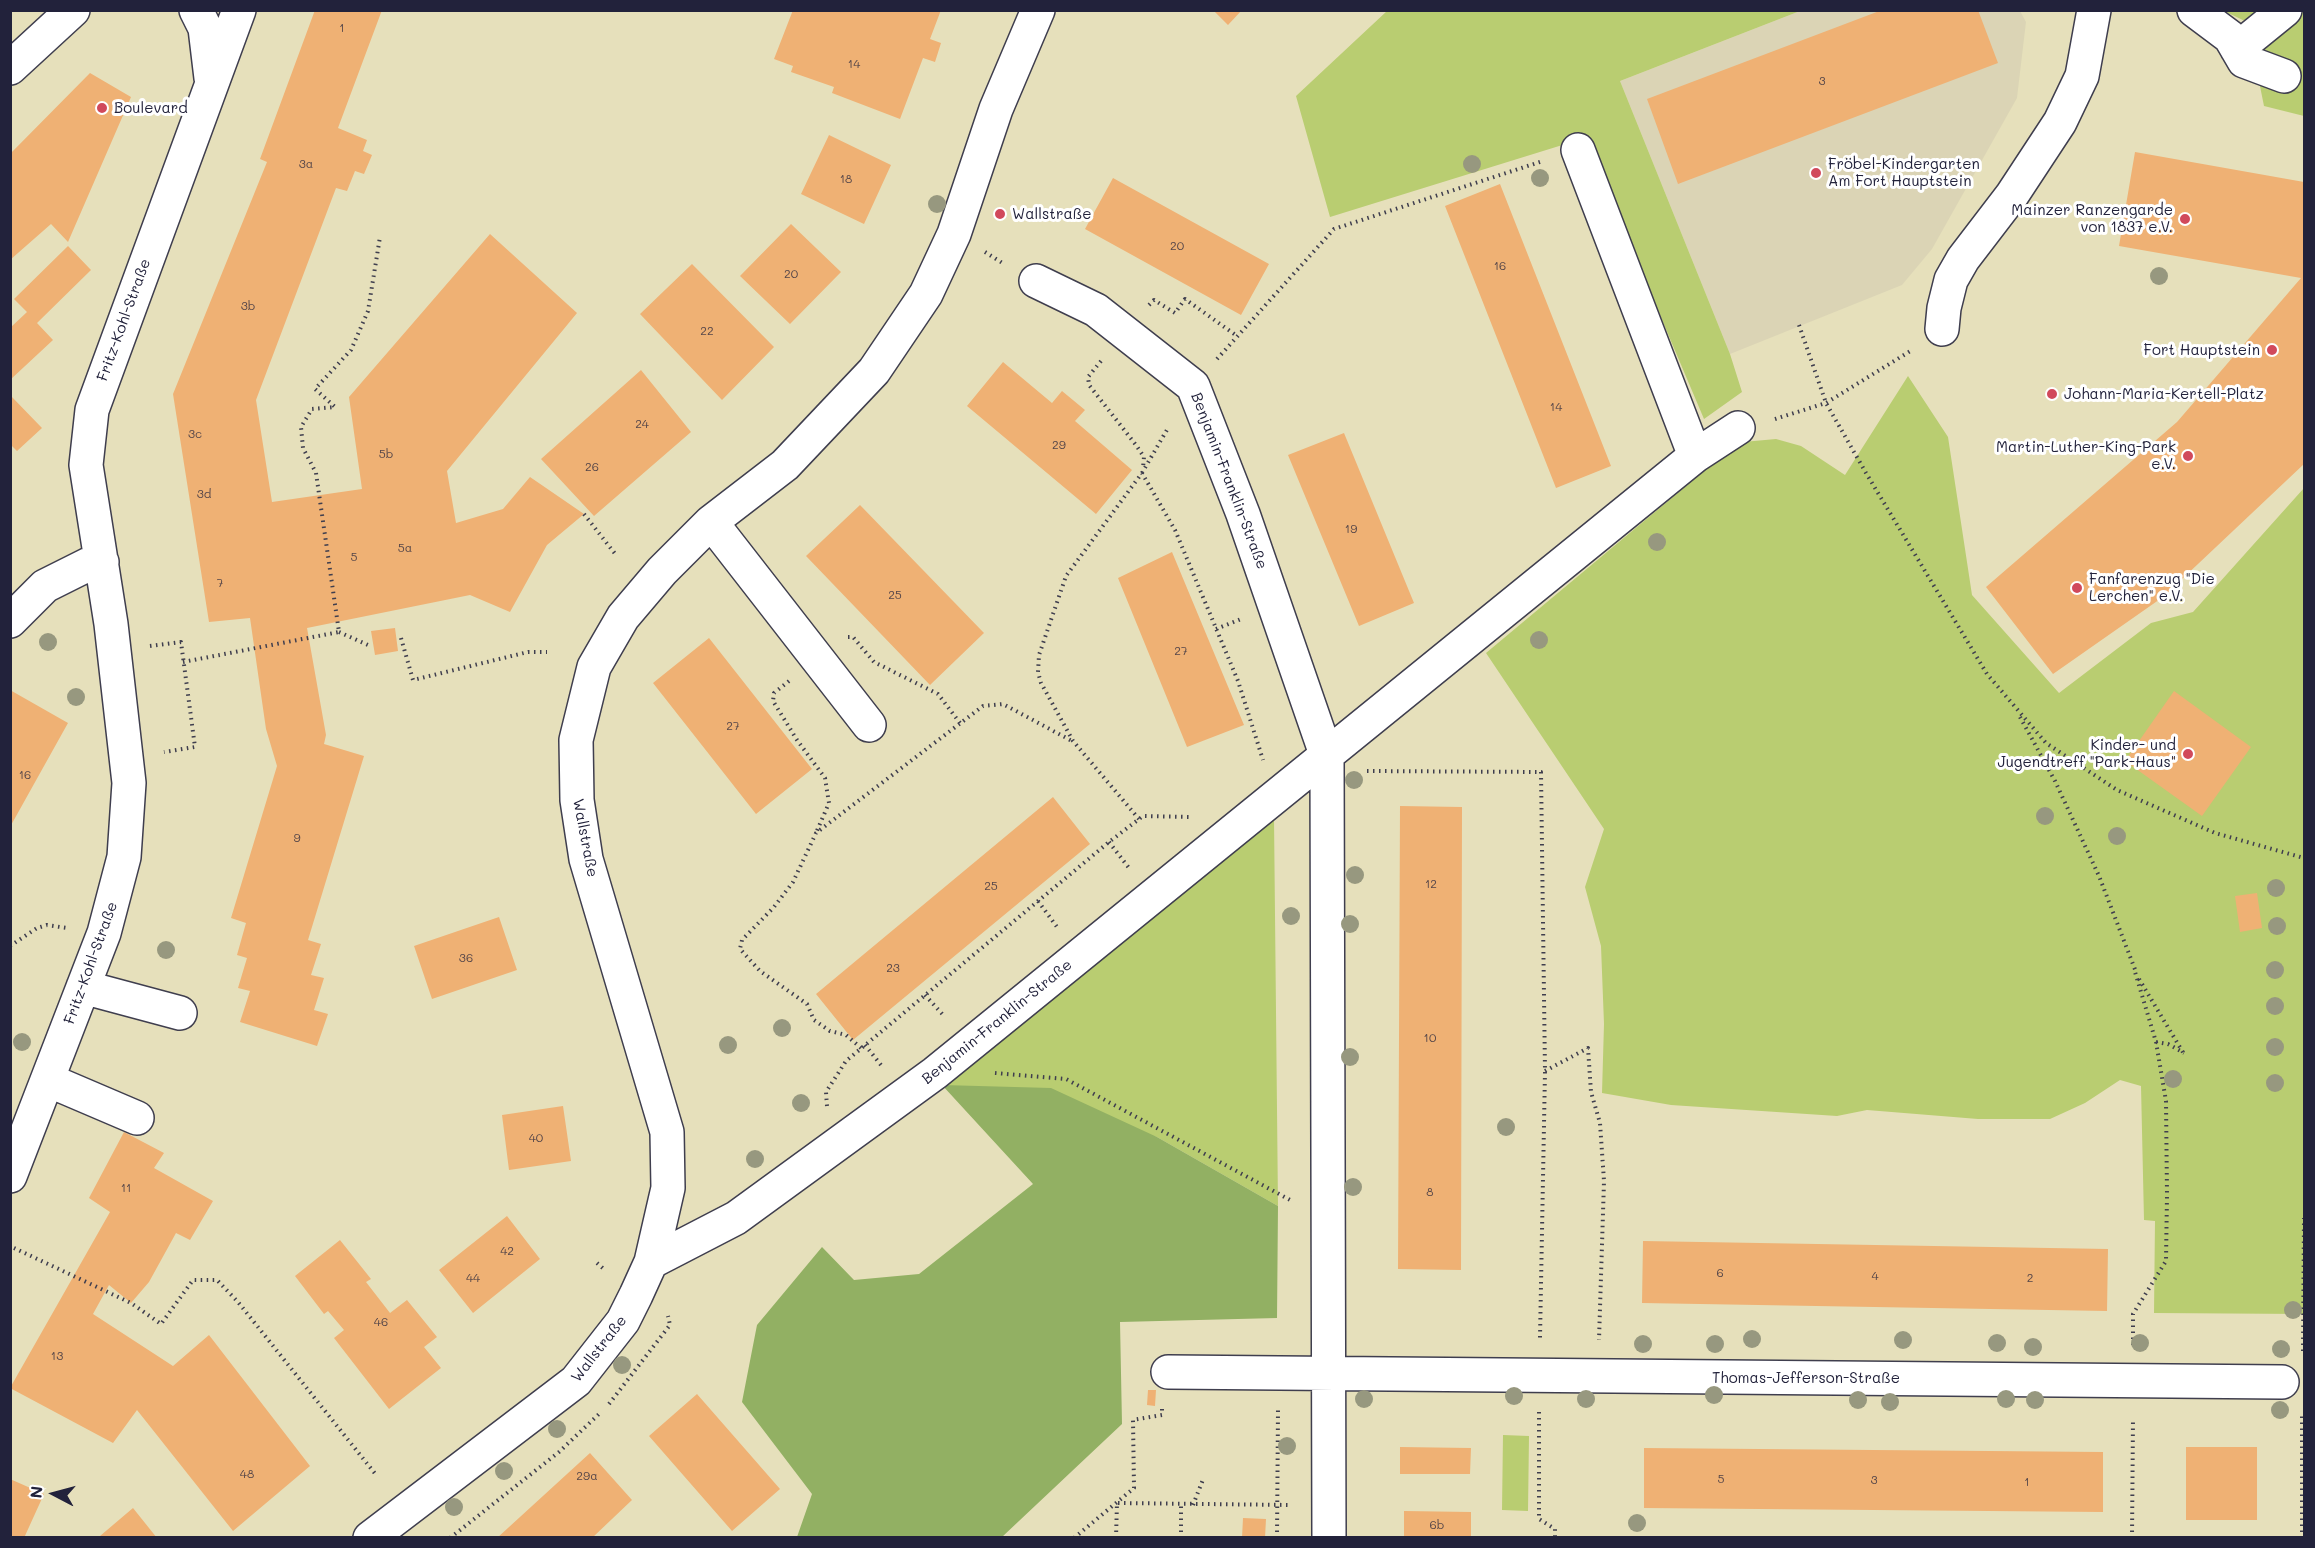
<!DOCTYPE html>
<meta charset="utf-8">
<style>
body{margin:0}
#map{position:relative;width:2315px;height:1548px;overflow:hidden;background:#e6e0bb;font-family:Mali,sans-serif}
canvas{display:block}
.frame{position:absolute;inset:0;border:12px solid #22223b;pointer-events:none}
.north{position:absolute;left:24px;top:1464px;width:60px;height:60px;-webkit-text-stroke:4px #fff;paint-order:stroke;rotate:276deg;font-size:16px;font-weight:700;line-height:24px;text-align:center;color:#22223b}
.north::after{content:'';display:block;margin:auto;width:21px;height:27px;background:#22223b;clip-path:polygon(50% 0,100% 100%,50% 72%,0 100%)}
</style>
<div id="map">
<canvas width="2315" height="1548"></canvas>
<div class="frame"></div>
<div class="north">N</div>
</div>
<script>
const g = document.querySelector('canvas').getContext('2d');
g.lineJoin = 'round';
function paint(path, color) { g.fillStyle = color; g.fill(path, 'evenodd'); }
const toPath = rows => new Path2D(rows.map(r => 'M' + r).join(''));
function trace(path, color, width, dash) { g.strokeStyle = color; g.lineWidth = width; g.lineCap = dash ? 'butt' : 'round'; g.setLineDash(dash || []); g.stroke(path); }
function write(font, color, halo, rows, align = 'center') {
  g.font = font + ' Mali,sans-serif'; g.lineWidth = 6; g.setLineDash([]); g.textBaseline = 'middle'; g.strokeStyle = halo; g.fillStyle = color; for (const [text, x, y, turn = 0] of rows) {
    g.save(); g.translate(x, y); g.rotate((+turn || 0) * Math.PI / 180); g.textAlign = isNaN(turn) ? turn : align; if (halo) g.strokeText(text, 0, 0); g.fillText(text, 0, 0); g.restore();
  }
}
const built = toPath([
 [1800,11,2020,11,2026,22,2017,98,1932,249,1902,285,1730,354,1620,81]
]);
const green = toPath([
 [1387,11,1800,11,1620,81,1730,354,1742,392,1704,419,1585,138,1330,217,1296,96],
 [2224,11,2304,11,2304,116,2264,106,2247,22],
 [1908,376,1948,437,1972,595,2059,693,2151,623,2193,612,2304,488,2304,1314,2154,1313,2155,1221,2144,1220,2141,1086,2120,1080,2085,1103,2050,1119,1978,1119,1867,1110,1837,1116,1671,1105,1602,1093,1604,1024,1601,946,1585,887,1604,829,1486,653,1722,456,1743,442,1776,439,1801,446,1845,475],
 [1274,818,1278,1206,1157,1137,942,1085],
 [1503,1435,1529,1436,1528,1511,1502,1510]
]);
const forest = toPath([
 [942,1085,1051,1088,1157,1137,1278,1206,1277,1318,1120,1322,1122,1424,1002,1537,797,1537,812,1494,742,1402,757,1325,822,1247,854,1280,919,1274,1033,1184]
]);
const building = toPath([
 [315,10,382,10,338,128,367,140,363,151,372,155,364,174,355,171,347,191,336,188,256,400,272,502,362,489,349,397,490,234,577,313,447,471,456,523,503,509,530,477,584,514,547,545,510,612,470,595,307,628,326,735,324,744,364,756,308,940,321,944,311,975,324,978,314,1010,328,1014,317,1046,240,1022,250,991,238,988,247,958,237,955,246,923,231,918,277,766,266,729,250,618,209,622,173,394,267,162,260,159],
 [793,10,941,10,930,39,941,43,935,62,923,58,900,119,832,93,834,87,791,72,793,66,774,59],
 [1213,10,1242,10,1228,25],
 [1882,10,1978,10,1998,63,1678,184,1647,99],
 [90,73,131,97,68,242,51,224,10,260,10,154],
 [829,135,891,165,864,224,801,194],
 [2135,152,2304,182,2304,464,2163,597,2053,674,1986,587,2177,422,2301,278,2119,246],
 [1113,178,1269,264,1241,315,1085,229],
 [1500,184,1611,466,1556,488,1445,206],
 [791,224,841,272,790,324,740,276],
 [68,246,91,270,37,323,53,340,10,380,10,328,27,312,14,299],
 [692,264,774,347,722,400,640,314],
 [1003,362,1052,403,1062,391,1085,410,1075,421,1132,470,1096,514,967,406],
 [641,370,691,432,594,516,541,459],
 [10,395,42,428,17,451,10,444],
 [1344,433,1414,603,1359,626,1288,455],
 [860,505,984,633,930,685,806,556],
 [1172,552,1244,725,1187,747,1118,578],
 [395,628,398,651,375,655,371,631],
 [709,638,812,769,756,814,653,683],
 [10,690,68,723,10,827],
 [2174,691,2251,747,2202,816,2125,761],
 [1053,797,1090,844,853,1040,816,994],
 [1400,806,1462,807,1461,1270,1398,1269],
 [2257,893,2262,928,2240,932,2235,896],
 [499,917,517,970,432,999,414,946],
 [563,1106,571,1161,509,1170,502,1115],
 [124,1132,164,1153,154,1168,213,1201,190,1240,176,1233,149,1282,131,1303,109,1285,93,1314,173,1366,209,1335,310,1466,233,1531,137,1410,113,1443,10,1388,110,1212,89,1198],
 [507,1216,540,1259,473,1313,439,1270],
 [340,1240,371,1279,366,1282,390,1313,407,1300,437,1337,424,1347,441,1368,389,1409,334,1338,344,1330,328,1311,324,1314,295,1276],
 [1643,1241,2108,1249,2107,1311,1642,1303],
 [1148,1390,1156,1390,1155,1406,1147,1405],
 [697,1394,780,1489,732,1531,649,1436],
 [1400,1447,1471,1448,1470,1474,1400,1474],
 [2186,1447,2257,1447,2257,1520,2186,1520],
 [1644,1448,2103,1452,2103,1512,1644,1508],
 [590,1453,632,1500,592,1538,497,1538],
 [10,1479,44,1494,24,1538,10,1538],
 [133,1508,157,1538,98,1538,100,1536],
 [1404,1511,1471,1512,1471,1538,1404,1538],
 [1243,1518,1266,1519,1265,1538,1242,1538]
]);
const path = toPath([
 [985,252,1004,264],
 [1149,305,1154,300,1175,313,1185,299,1237,336],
 [1799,325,1826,403,1866,473,1987,674,2046,743,2117,790,2215,833,2304,858],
 [1217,359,1334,229,1543,161],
 [1101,361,1088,377,1089,385,1136,445,1144,457,1143,468],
 [1775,419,1826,403,1912,350],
 [1142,473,1168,428],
 [584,514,616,555],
 [1216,629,1241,619],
 [339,632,368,645],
 [848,637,853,637,874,662,938,694,960,723],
 [401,638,413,680,528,652,547,652],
 [150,646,181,642,195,747,164,752],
 [183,662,339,632,316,473,303,448,301,427,312,409,335,407,315,389,351,350,368,311,380,237],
 [789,681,774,693,773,701,797,740,825,778,829,803,816,833],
 [2020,717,2055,781,2099,876,2136,972],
 [1367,771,1541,772,1545,1071,1540,1338],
 [1139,819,1073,741,1041,683,1038,672,1039,655,1066,576,1142,473,1175,530,1238,681,1263,760],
 [1109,842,1129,868],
 [1038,901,1057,927],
 [10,946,37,928,47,925,67,928],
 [2139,979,2184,1054],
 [925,995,945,1017],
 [2156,1042,2168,1044,2184,1053],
 [865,1045,881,1065],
 [861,1048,846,1035,830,1031,814,1020,807,1004,760,971,740,949,742,940,774,907,793,882,816,833,983,706,1003,704,1072,741],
 [1545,1071,1588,1048,1591,1092,1600,1123,1604,1181,1599,1340],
 [995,1073,1066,1079,1292,1201],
 [827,1106,826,1092,846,1061,1109,842,1143,816,1191,817],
 [14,1248,131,1303,161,1324,193,1280,217,1280,238,1302,377,1476],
 [597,1263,605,1270],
 [2133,1345,2133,1314,2166,1261,2167,1195,2166,1101,2156,1042,2135,972],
 [2303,1351,2304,1218],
 [609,1404,670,1325,668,1316],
 [1539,1412,1539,1519,1555,1529,1555,1538],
 [1193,1505,1204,1477],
 [450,1538,559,1452,599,1414],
 [1074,1538,1134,1488,1133,1420,1162,1415,1162,1407],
 [1116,1538,1117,1503,1292,1505],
 [1181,1538,1181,1505],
 [1277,1538,1278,1409],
 [2132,1538,2133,1418],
 [2302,1538,2302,1412]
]);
const minor = toPath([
 [196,10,205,28,211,78],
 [2194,10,2230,37,2244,61,2284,76],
 [2237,49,2285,10],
 [1578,150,1695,456],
 [1036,281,1096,310,1193,386,1243,514,1327,757,1329,1538],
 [1942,329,1944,308,1951,280,1963,259,2012,195,2060,122,2082,76,2094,10],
 [711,522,869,725],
 [10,621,45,586,87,565,102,562],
 [83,987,180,1013],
 [48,1080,137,1118],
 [10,1176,104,933,124,857,129,783,111,624,86,465,92,410,239,10],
 [651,1262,736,1218,935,1073,1695,456,1738,428],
 [1168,1372,2282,1382],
 [370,1538,576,1381,623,1321,636,1295,651,1262,668,1188,667,1132,586,859,577,800,576,740,594,667,623,617,662,571,711,522,785,465,874,371,926,294,954,234,996,109,1038,10]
]);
const major = toPath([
 [10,68,73,10]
]);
const trees = [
 [1472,164],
 [1540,178],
 [937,204],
 [2159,276],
 [1657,542],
 [1539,640],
 [48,642],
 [76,697],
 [1354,780],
 [2045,816],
 [2117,836],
 [1355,875],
 [2276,888],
 [1291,916],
 [1350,924],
 [2277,926],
 [166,950],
 [2275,970],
 [2275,1006],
 [782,1028],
 [22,1042],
 [728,1045],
 [2275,1047],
 [1350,1057],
 [2173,1079],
 [2275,1083],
 [801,1103],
 [1506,1127],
 [755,1159],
 [1353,1187],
 [2293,1310],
 [1752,1339],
 [1903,1340],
 [1997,1343],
 [2140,1343],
 [1643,1344],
 [1715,1344],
 [2033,1347],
 [2281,1349],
 [622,1365],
 [1714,1395],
 [1514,1396],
 [1364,1399],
 [1586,1399],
 [2006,1399],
 [1858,1400],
 [2035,1400],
 [1890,1402],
 [2280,1410],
 [557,1429],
 [1287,1446],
 [504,1471],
 [454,1507],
 [1637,1523]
];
const markers = [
 [102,108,6,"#d1495b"],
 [1816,173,6,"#d1495b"],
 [1000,214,6,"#d1495b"],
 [2185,219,6,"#d1495b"],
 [2272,350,6,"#d1495b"],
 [2052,394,6,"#d1495b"],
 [2188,456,6,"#d1495b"],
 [2077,588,6,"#d1495b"],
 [2188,754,6,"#d1495b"]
];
const numberNames = [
 ["1",342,28],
 ["14",854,64],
 ["3",1822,81],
 ["3a",306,164],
 ["18",846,179],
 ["20",1177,246],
 ["16",1500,266],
 ["20",791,274],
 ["3b",248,306],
 ["22",707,331],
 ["14",1556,407],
 ["24",642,424],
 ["3c",195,434],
 ["29",1059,445],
 ["5b",386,454],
 ["26",592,467],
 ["3d",204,494],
 ["19",1351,529],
 ["5a",405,548],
 ["5",354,557],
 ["7",220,583],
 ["25",895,595],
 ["27",1181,651],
 ["27",733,726],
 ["16",25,775],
 ["9",297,838],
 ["12",1431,884],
 ["25",991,886],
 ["36",466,958],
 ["23",893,968],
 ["10",1430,1038],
 ["40",536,1138],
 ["11",126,1188],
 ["8",1430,1192],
 ["42",507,1251],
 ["6",1720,1273],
 ["4",1875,1276],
 ["44",473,1278],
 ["2",2030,1278],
 ["46",381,1322],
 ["13",57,1356],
 ["48",247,1474],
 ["29a",587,1476],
 ["5",1721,1479],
 ["3",1874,1480],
 ["1",2027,1482],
 ["6b",1437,1525]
];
const poiNames = [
 ["Boulevard",114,108],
 ["Fröbel-Kindergarten",1828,164],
 ["Am Fort Hauptstein",1828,181],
 ["Mainzer Ranzengarde",2173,210,"right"],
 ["von 1837 e.V.",2173,227,"right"],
 ["Wallstraße",1012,214],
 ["Fort Hauptstein",2260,350,"right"],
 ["Johann-Maria-Kertell-Platz",2064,394],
 ["Martin-Luther-King-Park",2176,447,"right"],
 ["e.V.",2176,464,"right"],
 ["Fanfarenzug \"Die",2089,579],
 ["Lerchen\" e.V.",2089,596],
 ["Kinder- und",2176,745,"right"],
 ["Jugendtreff \"Park-Haus\"",2176,762,"right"]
];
const streetNames = [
 ["Fritz-Kohl-Straße",124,320,-70],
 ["Benjamin-Franklin-Straße",1229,481,69],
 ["Wallstraße",585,838,79],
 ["Fritz-Kohl-Straße",91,963,-70],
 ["Benjamin-Franklin-Straße",997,1022,-39],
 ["Wallstraße",599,1349,-52],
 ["Thomas-Jefferson-Straße",1806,1378]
];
paint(built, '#dbd4b5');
paint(green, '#b9cd71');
paint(forest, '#92b063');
paint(building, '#efb174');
trace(minor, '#3f3e4e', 36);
trace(major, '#3f3e4e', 36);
trace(path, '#3f3e4e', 4, [1.5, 4.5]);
trace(minor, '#fff', 33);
trace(major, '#fff', 33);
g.fillStyle = '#97987f';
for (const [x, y] of trees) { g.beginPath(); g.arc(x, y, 9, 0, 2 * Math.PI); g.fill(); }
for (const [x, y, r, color] of markers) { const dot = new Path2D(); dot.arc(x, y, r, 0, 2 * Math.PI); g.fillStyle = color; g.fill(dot); trace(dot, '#fff', 2); }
write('12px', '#554649', null, numberNames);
write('15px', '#22223b', '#fff', poiNames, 'left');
write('15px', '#22223b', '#fff', streetNames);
</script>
